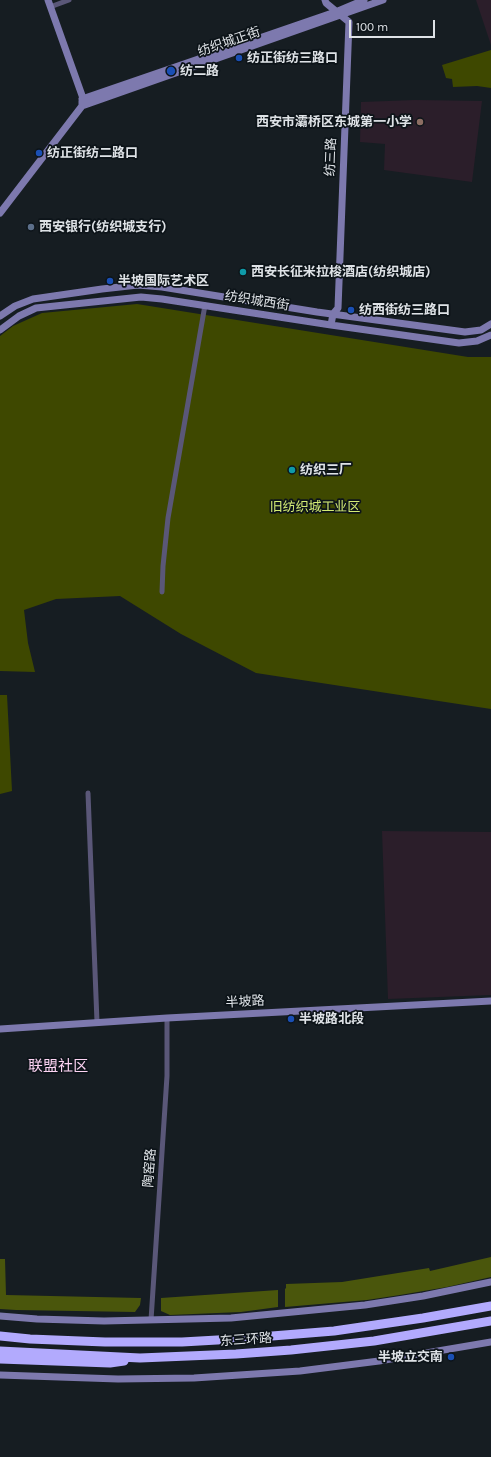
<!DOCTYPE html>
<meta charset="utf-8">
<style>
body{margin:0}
#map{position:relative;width:491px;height:1457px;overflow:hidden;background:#161d22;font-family:Karla,sans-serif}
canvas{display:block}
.scale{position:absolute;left:349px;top:20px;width:86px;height:18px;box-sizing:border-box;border:2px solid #dee2e6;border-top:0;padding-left:5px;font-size:12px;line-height:14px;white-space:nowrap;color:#dee2e6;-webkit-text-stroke:3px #0d1419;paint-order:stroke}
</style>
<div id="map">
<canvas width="491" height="1457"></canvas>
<div class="scale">100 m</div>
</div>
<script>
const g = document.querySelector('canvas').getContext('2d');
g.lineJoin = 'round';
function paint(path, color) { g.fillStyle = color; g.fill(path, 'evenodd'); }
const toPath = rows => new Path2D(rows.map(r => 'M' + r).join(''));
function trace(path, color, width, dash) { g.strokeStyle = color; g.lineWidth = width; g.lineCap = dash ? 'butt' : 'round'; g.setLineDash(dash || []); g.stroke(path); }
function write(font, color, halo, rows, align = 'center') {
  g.font = font + ' Karla,"Noto Sans SC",sans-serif'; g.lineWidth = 3.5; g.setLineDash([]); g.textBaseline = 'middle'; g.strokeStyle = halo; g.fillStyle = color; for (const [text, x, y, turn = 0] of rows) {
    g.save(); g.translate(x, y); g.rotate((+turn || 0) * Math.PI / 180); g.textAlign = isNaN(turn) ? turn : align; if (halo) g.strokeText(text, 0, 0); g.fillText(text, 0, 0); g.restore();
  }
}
const education = toPath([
 [476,0,491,0,491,45],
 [415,100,482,101,472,182,384,170,385,144,360,142,361,102],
 [382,831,491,832,491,995,388,999]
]);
const green = toPath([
 [491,50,491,88,477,86,453,87,452,79,446,78,442,65],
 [137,304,468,357,491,357,491,709,256,673,181,634,120,596,56,599,24,610,28,643,35,672,0,671,0,336,13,326,42,313],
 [0,695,7,695,12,791,0,794]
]);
const forest = toPath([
 [491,1257,491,1277,447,1287,400,1295,367,1300,285,1307,285,1289,286,1288,286,1284,342,1282,429,1268,430,1271],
 [0,1259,5,1259,6,1295,141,1298,140,1305,135,1312,16,1310,0,1309],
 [278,1290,278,1307,241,1312,170,1315,161,1311,161,1298]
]);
const street = toPath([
 [50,7,69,0],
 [162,592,163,566,168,518,205,305],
 [88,793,97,1022],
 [151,1320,167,1076,167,1018]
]);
const secondary = toPath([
 [48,0,84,101],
 [325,0,326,3,349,22,338,308,333,314,331,325],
 [82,99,338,11,364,0],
 [82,106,383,0],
 [0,213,82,106,82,101],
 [0,316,15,306,33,299,102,289,138,285,162,287,317,312,465,332,481,330,491,324],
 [0,330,19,316,36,308,141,297,162,299,331,325,459,343,477,341,491,335],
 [0,1029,167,1018,491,1001],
 [0,1316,37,1319,104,1321,231,1318,365,1305,423,1296,491,1282],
 [0,1375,118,1379,194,1378,300,1371,379,1361,491,1342]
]);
const highway = toPath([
 [0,1336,30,1339,105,1342,182,1342,235,1339,334,1331,423,1318,491,1306],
 [0,1351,140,1358,236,1354,291,1350,374,1341,491,1321],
 [0,1359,110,1363,124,1361]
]);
const markers = [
 [239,58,4,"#1a4fb4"],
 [171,71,5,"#1a4fb4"],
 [420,122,4,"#8d6e63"],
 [39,153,4,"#1a4fb4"],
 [31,227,4,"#5c6f8a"],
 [243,272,4,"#0f9aa8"],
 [110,281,4,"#1a4fb4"],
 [351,310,4,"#1a4fb4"],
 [292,470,4,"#0f9aa8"],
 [291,1019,4,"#1a4fb4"],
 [451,1357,4,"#1a4fb4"]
];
const streetNames = [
 ["纺织城正街",229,42,-19],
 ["纺三路",331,157,-88],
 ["纺织城西街",257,301,9],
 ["半坡路",245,1002,-3],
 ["陶窑路",150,1168,-86],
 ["东三环路",246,1340,-4]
];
const poiNames = [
 ["纺正街纺三路口",247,58],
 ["纺二路",180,71],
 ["西安市灞桥区东城第一小学",412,122,"right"],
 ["纺正街纺二路口",47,153],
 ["西安银行(纺织城支行)",39,227],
 ["西安长征米拉梭酒店(纺织城店)",251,272],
 ["半坡国际艺术区",118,281],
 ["纺西街纺三路口",359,310],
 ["纺织三厂",300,470],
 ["半坡路北段",299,1019],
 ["半坡立交南",443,1357,"right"]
];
const parkNames = [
 ["旧纺织城工业区",315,507]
];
const quarterNames = [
 ["联盟社区",58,1067]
];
paint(education, '#2b1e2a');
paint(green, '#3e4800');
paint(forest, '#4a560c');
trace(street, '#5a5778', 5);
trace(secondary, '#7d79ae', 7);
trace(highway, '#b2aafd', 9);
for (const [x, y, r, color] of markers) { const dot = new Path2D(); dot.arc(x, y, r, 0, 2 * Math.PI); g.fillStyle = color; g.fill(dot); trace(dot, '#0d1419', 1.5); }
write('13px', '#dee2e6', '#0d1419', streetNames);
write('bold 13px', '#dee2e6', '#0d1419', poiNames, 'left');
write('13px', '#d4ec75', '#0d1419', parkNames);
write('15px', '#fdd4f3', '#0d1419', quarterNames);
</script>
